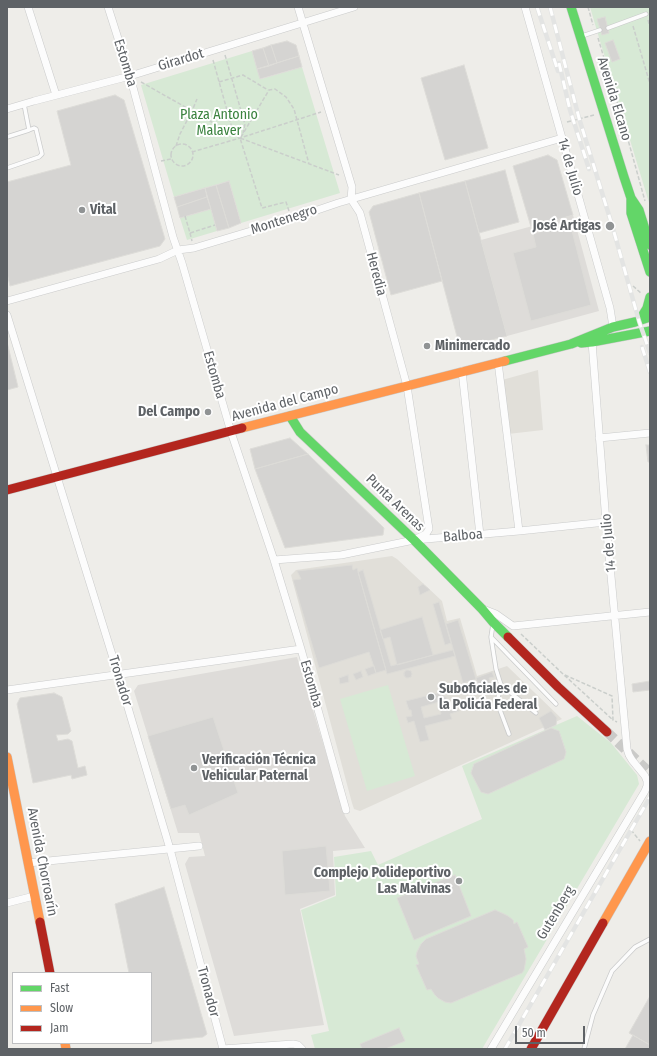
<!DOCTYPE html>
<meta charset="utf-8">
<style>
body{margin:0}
#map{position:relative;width:657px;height:1056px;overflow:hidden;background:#eeede9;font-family:"Fira Sans Condensed",sans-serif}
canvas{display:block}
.frame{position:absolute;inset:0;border:8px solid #5e6266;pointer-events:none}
.legend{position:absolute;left:12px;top:972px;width:140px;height:72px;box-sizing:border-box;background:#fff;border:1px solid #bfc0c2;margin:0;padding:5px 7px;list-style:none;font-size:12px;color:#5e6266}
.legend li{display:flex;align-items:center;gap:8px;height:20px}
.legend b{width:20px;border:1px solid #bfc0c2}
.scale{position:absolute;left:515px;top:1026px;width:70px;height:18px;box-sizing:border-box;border:2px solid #5e6266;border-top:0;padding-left:5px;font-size:12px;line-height:14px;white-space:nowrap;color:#5e6266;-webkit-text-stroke:3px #fff;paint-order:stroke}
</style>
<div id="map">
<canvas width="657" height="1056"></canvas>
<div class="frame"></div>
<ul class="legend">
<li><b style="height:5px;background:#63d668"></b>Fast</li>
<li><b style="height:5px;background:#ff974d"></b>Slow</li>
<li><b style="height:5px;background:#b3261e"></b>Jam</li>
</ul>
<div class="scale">50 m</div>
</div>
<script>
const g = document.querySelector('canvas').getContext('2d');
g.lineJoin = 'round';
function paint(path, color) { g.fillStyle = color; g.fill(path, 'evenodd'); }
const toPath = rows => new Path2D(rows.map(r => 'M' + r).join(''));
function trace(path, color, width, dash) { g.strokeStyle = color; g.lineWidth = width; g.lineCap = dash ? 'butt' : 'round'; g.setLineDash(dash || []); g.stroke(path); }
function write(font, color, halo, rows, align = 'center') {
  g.font = font + ' "Fira Sans Condensed",sans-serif'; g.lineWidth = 4; g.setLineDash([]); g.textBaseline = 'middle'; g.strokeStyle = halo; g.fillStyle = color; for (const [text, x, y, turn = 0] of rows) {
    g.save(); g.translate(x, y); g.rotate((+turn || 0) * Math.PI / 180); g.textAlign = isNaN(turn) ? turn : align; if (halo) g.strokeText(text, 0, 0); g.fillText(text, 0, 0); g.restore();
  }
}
const industrial = toPath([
 [573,215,599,311,507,336,481,240],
 [297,657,345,816,365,848,333,851,335,895,300,909,324,1025,234,1036,185,864,189,857,205,856,199,833,178,833,134,691,138,685]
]);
const education = toPath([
 [538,370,543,430,508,434,502,380],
 [392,556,397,559,442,601,447,621,460,618,477,676,507,666,562,719,360,811,354,809,352,803,291,575,296,570]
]);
const green = toPath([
 [590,7,650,7,650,206,597,31],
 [252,51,261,79,302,67,340,193,241,223,229,181,174,197,141,85],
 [211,209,217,231,187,240,180,218],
 [388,685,415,776,367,791,340,699],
 [577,716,611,743,637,775,639,784,482,1049,315,1049,311,1035,329,1031,301,910,336,896,334,857,371,851,378,865,482,819,462,766]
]);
const building = toPath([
 [605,17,609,33,602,35,597,19,605,17],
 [613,40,620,59,612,62,605,43,613,40],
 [287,41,296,45,299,56,277,63,271,45,287,41],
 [271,45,277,63,269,66,263,48,271,45],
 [263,48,269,66,257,69,252,51,263,48],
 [299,56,302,67,260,79,257,69,299,56],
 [464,65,488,148,445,160,421,78,464,65],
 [115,95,124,100,165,239,160,246,10,286,7,273,7,182,71,165,57,111,115,95],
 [548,155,557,160,573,215,531,227,513,166,548,155],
 [505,170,519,222,479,233,465,181,505,170],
 [229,181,241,223,229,228,216,185,229,181],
 [465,181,507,336,460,348,419,193,465,181],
 [216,185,229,228,217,231,205,188,216,185],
 [205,188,207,197,177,207,174,197,205,188],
 [419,193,442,281,391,295,369,212,373,206,419,193],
 [207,197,211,209,180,218,177,207,207,197],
 [570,223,591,305,531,321,513,253,536,247,533,234,570,223],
 [7,342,18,387,7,390,7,342],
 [290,438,308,454,255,469,250,449,290,438],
 [646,445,650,445,650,462,648,462,646,445],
 [308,454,384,528,383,535,285,548,255,469,308,454],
 [352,565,353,570,357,568,386,670,376,673,369,652,319,668,293,580,301,579,297,571,352,565],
 [363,570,391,666,453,650,455,656,387,674,358,572,363,570],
 [423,584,430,590,420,595,418,587,423,584],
 [439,602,451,643,445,645,433,604,439,602],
 [422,617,433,655,397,665,390,637,383,639,380,630,422,617],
 [458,620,476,679,463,683,446,624,458,620],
 [374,666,376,673,368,676,365,669,374,666],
 '404 674a4 4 0 1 1 8 0a4 4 0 1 1-8 0Z',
 [361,671,363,677,356,680,353,674,361,671],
 [492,672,494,677,489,678,492,688,481,693,476,678,492,672],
 [348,675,349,682,340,684,339,678,348,675],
 [650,681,650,690,633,692,632,684,650,681],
 [442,692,444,697,446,697,450,710,458,708,459,711,450,714,452,719,425,726,429,740,420,742,414,721,408,723,406,717,412,716,411,710,409,710,406,701,442,692],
 [439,702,441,714,424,718,421,707,439,702],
 [54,693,62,697,71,731,68,734,56,735,58,741,68,739,72,741,78,768,85,766,87,775,72,779,71,775,33,783,17,704,20,698,54,693],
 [551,711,557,718,556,725,545,730,539,718,551,711],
 [213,717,238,793,189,815,185,805,171,809,148,736,213,717],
 [551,728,559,731,566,752,564,759,488,794,481,792,471,773,474,764,551,728],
 [326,846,330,891,285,895,282,851,326,846],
 [455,875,471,916,414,940,397,898,455,875],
 [164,887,207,1034,203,1037,151,1042,151,973,129,973,115,904,164,887],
 [495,910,504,914,508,916,513,920,514,924,517,922,528,947,524,949,526,959,524,970,522,973,451,1003,445,1002,438,998,435,995,431,989,427,990,416,965,419,964,416,956,417,952,421,944,426,939,495,910],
 [650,996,650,1045,629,1033,650,996],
 [399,1028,405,1041,385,1049,362,1049,360,1044,399,1028],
 [633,1035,650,1045,650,1049,625,1049,633,1035]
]);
const secondaryTunnel = toPath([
 [607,732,650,773]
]);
const path = toPath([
 [588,7,593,25],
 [648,20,650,27],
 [633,26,650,84],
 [598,38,622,118,645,201],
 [225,55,244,121,245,124,243,133],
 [213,60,232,128,239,137],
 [141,82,240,138],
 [219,82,243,75,268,90],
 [567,122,594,115],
 [241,137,269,90,275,89,286,97,294,109,309,164],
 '171 155a11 11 0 1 1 22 0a11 11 0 1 1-22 0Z',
 [176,146,180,134,192,111,197,99],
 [192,152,240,138,321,112],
 [161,161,171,159],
 [289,211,286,202,262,208,240,138,339,175],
 [185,216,190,233,215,225],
 [596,230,602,229],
 [190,233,192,241],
 [633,286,642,294],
 [521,634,563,674,613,720],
 [565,675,612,696,613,720,617,722],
 [631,830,640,841]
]);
const lane = toPath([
 [608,28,646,14],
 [582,36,600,30],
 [24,104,29,130],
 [7,137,29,130,34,128,36,129,42,154,39,157,7,168],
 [493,624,491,637,556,704],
 [491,637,496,669,501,685,497,702,509,734],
 [501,685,536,713],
 [584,1049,593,1015,612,971,635,947,650,939]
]);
const street = toPath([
 [28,7,56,95],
 [108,7,130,76,173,237,182,263,231,432,274,560,301,649,346,810],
 [298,7,352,187,351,199,360,213,407,386,429,529,426,534,414,540],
 [525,7,610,308,613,327],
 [7,109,34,101,130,76,354,7],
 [7,301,159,259,178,250,194,248,291,219,338,203,562,138],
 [7,315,118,674,170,849,223,1049],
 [498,362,519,531],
 [462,371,480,535],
 [599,438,650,433],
 [274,560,341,555,414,540,519,531,606,522],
 [483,609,496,614,513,626,650,612],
 [7,690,301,649],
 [28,863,199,846],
 [7,903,34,896],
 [222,1049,293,1044,298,1045,302,1049],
 [491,1049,645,791,647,786,647,781,645,776,632,760,629,755,627,749,606,522,592,342]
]);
const fast = toPath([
 [571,7,624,177,631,198,639,210,650,245],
 [631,198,631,213,650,272],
 [639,321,647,308,650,297],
 [581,343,592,342,650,331],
 [505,361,571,344,613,327,635,322,650,317],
 [290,416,300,432,414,540,482,609,493,622,508,637]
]);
const slow = toPath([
 [242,428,505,361],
 [7,757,40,922],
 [603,923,650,841],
 [65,1043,66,1049]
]);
const jam = toPath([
 [7,490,242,428],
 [508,637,558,687,607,732],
 [40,922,50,973],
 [531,1049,603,923]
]);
const rail = toPath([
 [537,7,558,71],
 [550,7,579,118,612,225,639,321,650,353],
 [559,63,570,110,589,169],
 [642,347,650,372],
 [505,1049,650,797]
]);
const markers = [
 [82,210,4,"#909394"],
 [610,226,5,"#909394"],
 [427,346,4,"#909394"],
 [208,412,4,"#909394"],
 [431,697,4,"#909394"],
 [194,768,4,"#909394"],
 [459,881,4,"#909394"]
];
const streetNames = [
 ["Girardot",181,60,-17],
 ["Estomba",125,63,73],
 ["Avenida Elcano",614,99,73],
 ["14 de Julio",570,167,74],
 ["Montenegro",284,220,-18],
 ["Heredia",376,274,75],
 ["Estomba",214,375,74],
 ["Avenida del Campo",285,403,-15],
 ["Punta Arenas",395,503,44],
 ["Balboa",463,536,-5],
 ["14 de Julio",609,543,-95],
 ["Tronador",120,681,73],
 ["Estomba",311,684,74],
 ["Avenida Chorroarín",42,862,79],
 ["Gutenberg",556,913,-59],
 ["Tronador",208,992,75]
];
const parkNames = [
 ["Plaza Antonio",219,115],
 ["Malaver",219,131]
];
const poiNames = [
 ["Vital",90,210],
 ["José Artigas",601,226,"right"],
 ["Minimercado",435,346],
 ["Del Campo",200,412,"right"],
 ["Suboficiales de",439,689],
 ["la Policía Federal",439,705],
 ["Verificación Técnica",202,760],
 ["Vehicular Paternal",202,776],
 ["Complejo Polideportivo",451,873,"right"],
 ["Las Malvinas",451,889,"right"]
];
paint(industrial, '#dedcd9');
paint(education, '#e1dfd9');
paint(green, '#d7e9d5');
paint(building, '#d5d4d2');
trace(building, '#dddcd8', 1);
trace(secondaryTunnel, '#cacac8', 10, [10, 5]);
trace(lane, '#cacbcb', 5);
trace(street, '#cacbcb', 8);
trace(fast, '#c9c9c9', 10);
trace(slow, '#c9c9c9', 10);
trace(jam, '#c9c9c9', 10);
trace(path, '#cacecb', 1.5, [4, 2]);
trace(lane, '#fcfcfc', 3.5);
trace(street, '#fcfcfc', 7);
trace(fast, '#63d668', 9);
trace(slow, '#ff974d', 9);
trace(jam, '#b3261e', 9);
trace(rail, '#e3e4e3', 4.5);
trace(rail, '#fff', 3, [9]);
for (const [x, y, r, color] of markers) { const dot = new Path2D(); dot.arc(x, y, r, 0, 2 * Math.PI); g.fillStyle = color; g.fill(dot); trace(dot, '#fff', 1.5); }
write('14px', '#5e6266', '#fff', streetNames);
write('14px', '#3a823e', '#fff', parkNames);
write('bold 14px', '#5e6266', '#fff', poiNames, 'left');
</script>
